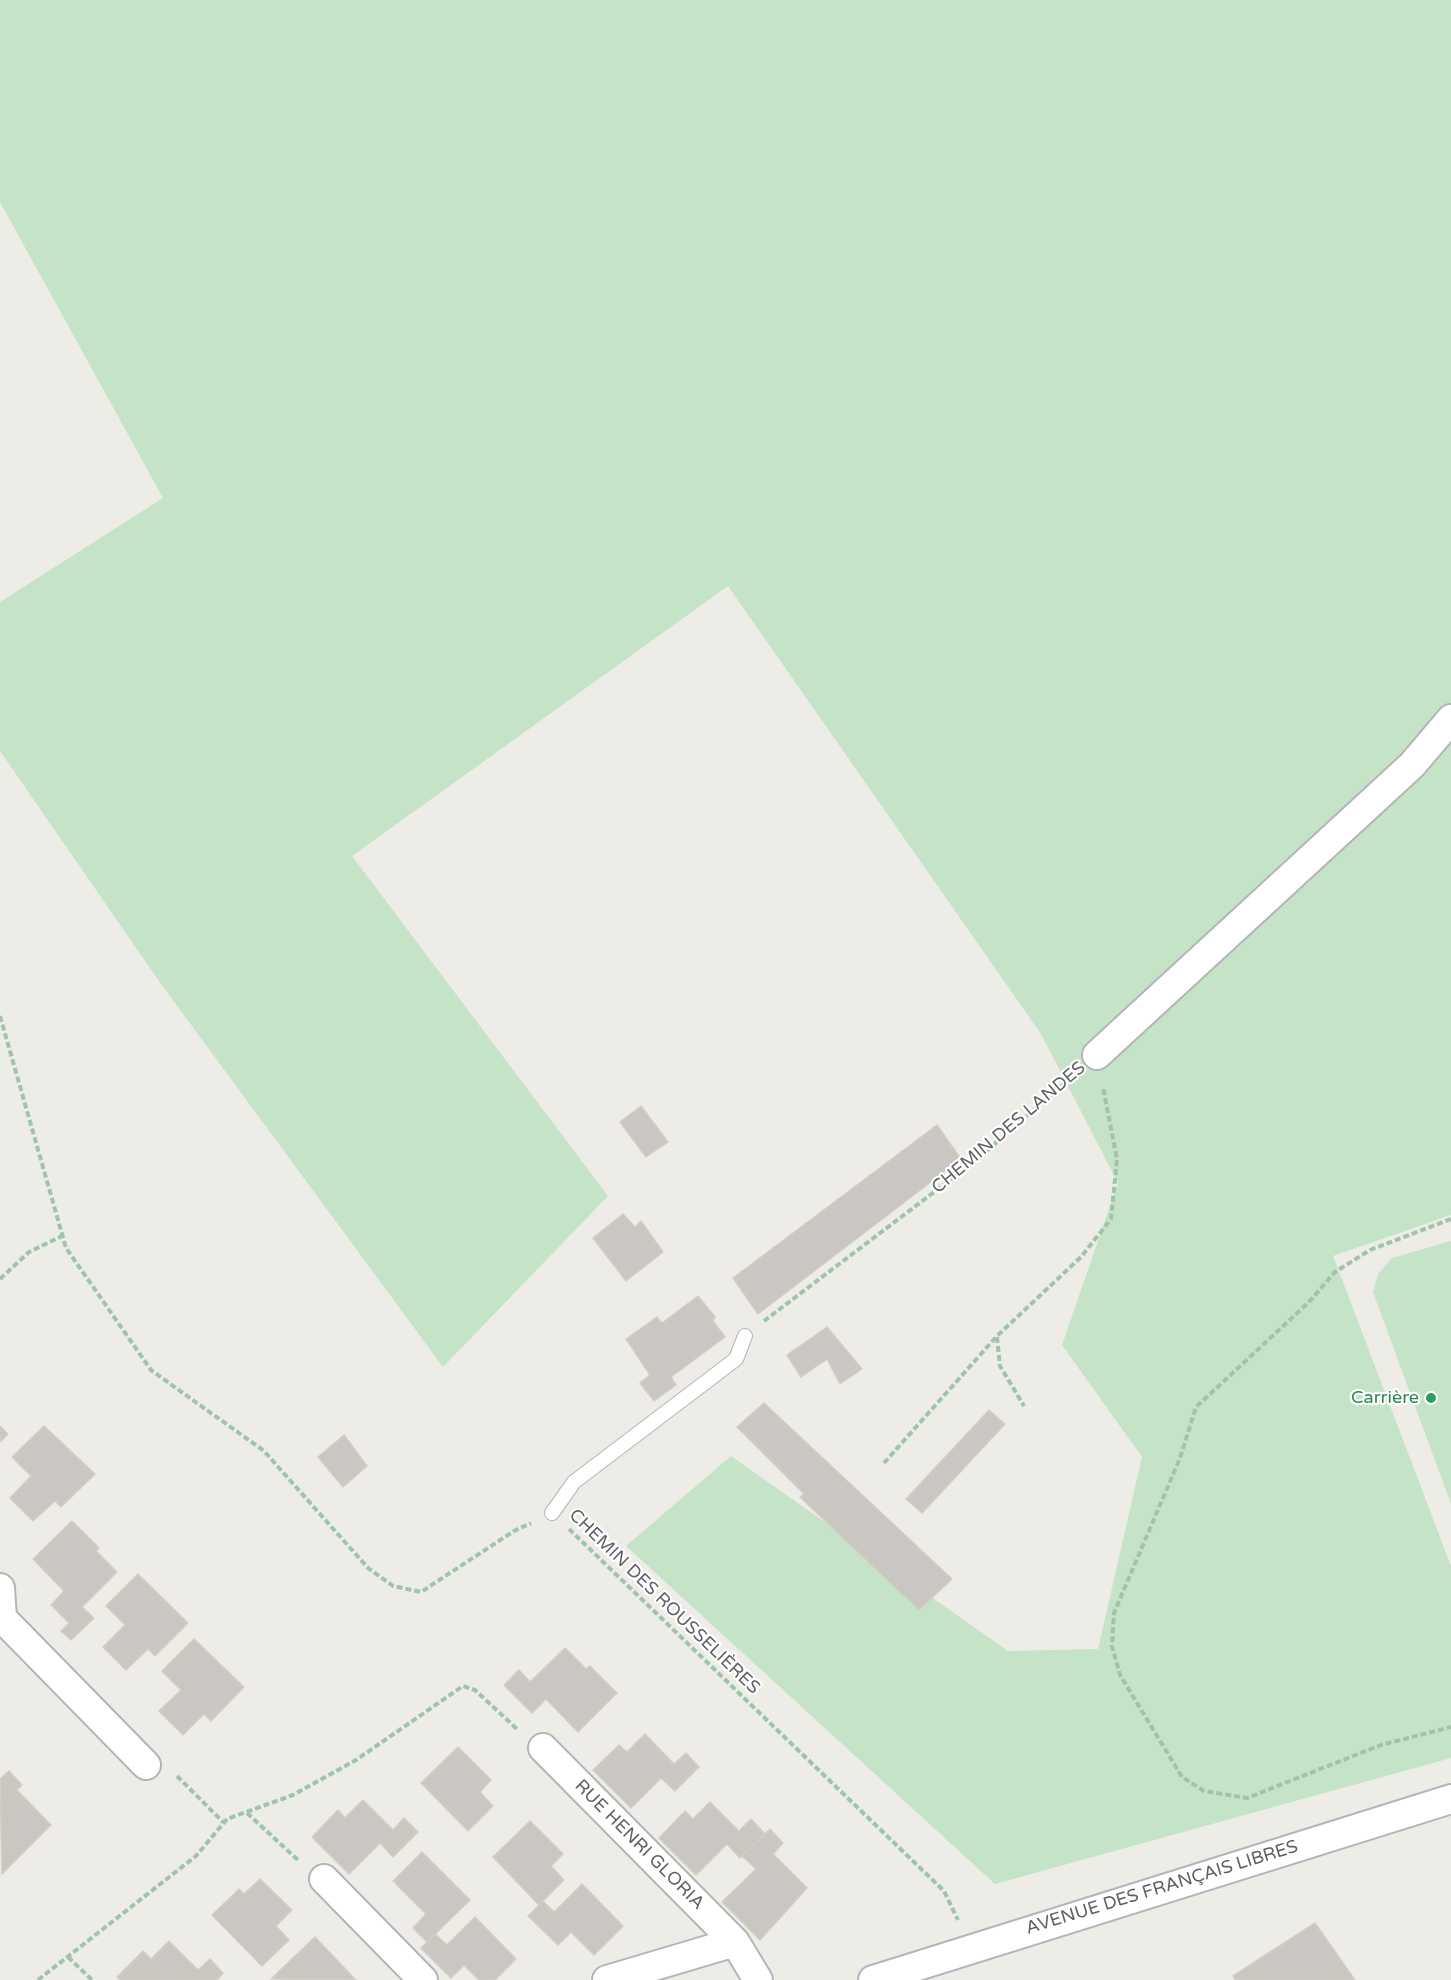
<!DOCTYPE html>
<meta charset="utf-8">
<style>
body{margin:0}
canvas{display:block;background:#eeece6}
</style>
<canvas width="1451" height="1980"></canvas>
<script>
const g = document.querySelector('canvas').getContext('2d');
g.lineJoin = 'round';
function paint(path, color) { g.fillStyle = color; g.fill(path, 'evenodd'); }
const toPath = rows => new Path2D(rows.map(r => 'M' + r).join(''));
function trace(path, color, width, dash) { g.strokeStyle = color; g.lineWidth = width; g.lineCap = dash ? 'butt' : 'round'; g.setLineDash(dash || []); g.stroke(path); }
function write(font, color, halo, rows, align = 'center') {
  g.font = font + ' "Varela Round",sans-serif'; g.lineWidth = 4.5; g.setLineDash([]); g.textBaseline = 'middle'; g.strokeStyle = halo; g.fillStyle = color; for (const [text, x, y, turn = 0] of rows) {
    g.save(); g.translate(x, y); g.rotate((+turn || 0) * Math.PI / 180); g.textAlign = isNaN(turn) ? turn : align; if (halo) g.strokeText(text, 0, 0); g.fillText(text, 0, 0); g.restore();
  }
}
const green = toPath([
 [0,0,1451,0,1451,1215,1333,1256,1451,1566,1451,1758,995,1884,626,1546,731,1456,1008,1651,1098,1649,1142,1457,1062,1345,1118,1183,1041,1034,728,586,352,856,608,1196,443,1367,161,984,0,751,0,602,163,498,0,202],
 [1451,1241,1451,1504,1373,1292,1378,1274,1392,1258]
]);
const building = toPath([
 [641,1106,668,1142,646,1157,620,1122,641,1106],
 [937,1125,961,1159,758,1314,733,1278,937,1125],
 [623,1214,635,1227,641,1221,663,1252,626,1281,593,1238,623,1214],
 [698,1296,715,1317,713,1321,725,1337,671,1377,676,1385,654,1401,640,1383,650,1375,626,1339,657,1317,662,1323,698,1296],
 [827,1327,862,1369,840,1384,827,1359,801,1377,787,1355,827,1327],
 [764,1403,952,1579,919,1610,800,1497,804,1494,737,1427,764,1403],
 [989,1410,1005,1424,922,1513,906,1499,989,1410],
 [0,1426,8,1434,0,1442,0,1426],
 [44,1426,95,1474,61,1507,55,1501,33,1521,10,1498,31,1476,12,1457,44,1426],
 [344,1435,367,1466,343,1487,318,1457,344,1435],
 [72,1521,99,1548,96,1551,117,1572,82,1607,94,1618,71,1640,61,1631,69,1623,51,1605,64,1591,33,1559,72,1521],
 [138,1574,188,1623,155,1656,148,1649,126,1670,103,1647,125,1625,106,1606,138,1574],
 [194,1639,244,1687,211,1721,204,1714,183,1735,159,1711,181,1690,162,1671,194,1639],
 [565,1648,586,1669,590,1666,617,1693,578,1732,546,1699,532,1713,504,1685,519,1670,530,1682,565,1648],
 [645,1734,674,1764,686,1753,699,1767,675,1791,661,1778,631,1808,593,1770,619,1745,627,1752,645,1734],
 [458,1747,491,1780,480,1792,493,1806,468,1831,421,1783,458,1747],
 [9,1771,22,1785,17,1790,51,1825,2,1874,0,1779,9,1771],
 [363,1800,393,1830,404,1818,418,1832,393,1857,380,1843,349,1874,312,1837,338,1810,345,1818,363,1800],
 [710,1802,739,1831,751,1819,765,1834,740,1858,727,1844,696,1875,659,1838,685,1811,693,1819,710,1802],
 [530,1821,563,1854,551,1866,564,1880,539,1905,493,1857,530,1821],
 [770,1829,783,1843,773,1854,807,1888,760,1940,722,1902,756,1869,742,1856,770,1829],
 [422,1852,470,1900,427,1942,413,1928,426,1914,393,1881,422,1852],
 [260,1879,292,1910,276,1926,289,1940,262,1966,212,1915,239,1889,244,1894,260,1879],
 [582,1884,623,1926,594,1955,571,1932,558,1945,528,1916,543,1901,554,1912,582,1884],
 [475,1917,516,1959,495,1980,479,1980,464,1965,451,1978,421,1948,435,1934,447,1945,475,1917],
 [1315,1923,1355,1980,1235,1980,1233,1976,1315,1923],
 [315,1937,356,1980,271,1979,315,1937],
 [169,1941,198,1970,210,1959,223,1973,217,1980,120,1980,117,1977,143,1951,151,1959,169,1941]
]);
const path = toPath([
 [0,1016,66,1248,151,1370,264,1451,368,1568,393,1586,421,1592,514,1531,531,1523],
 [1451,1219,1370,1250,1335,1272,1308,1303,1196,1407,1180,1458,1114,1613,1112,1646,1120,1675,1182,1777,1204,1791,1247,1798,1381,1745,1451,1727],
 [0,1279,29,1252,62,1236],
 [764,1321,975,1161,1073,1076],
 [997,1337,1000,1366,1024,1406],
 [884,1463,997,1336,1081,1257,1111,1219,1117,1159,1103,1087],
 [569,1529,944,1891,958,1920],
 [177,1776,223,1822],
 [247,1813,299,1861],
 [68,1957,92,1980],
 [38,1980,196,1856,227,1819,293,1795,356,1760,463,1686,475,1690,518,1730]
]);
const lane = toPath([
 [552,1513,574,1482,736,1359,745,1336]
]);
const street = toPath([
 [1097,1055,1412,765,1451,719],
 [0,1588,2,1618,146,1765],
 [543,1748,735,1942,758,1980],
 [324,1879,423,1980],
 [607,1980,735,1942],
 [873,1980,1451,1799]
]);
const markers = [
 [1431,1398,6,"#2e9e5b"]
];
const streetNames = [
 ["CHEMIN DES LANDES",1009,1128,-40],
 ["CHEMIN DES ROUSSELIÈRES",664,1602,44],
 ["RUE HENRI GLORIA",639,1845,45],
 ["AVENUE DES FRANÇAIS LIBRES",1162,1888,-17]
];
const leisureNames = [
 ["Carrière",1419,1398]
];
paint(green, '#c5e3c6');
paint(building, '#cac7c2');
trace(building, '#d2cec5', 1.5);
trace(lane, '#b3b5b9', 16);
trace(street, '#b3b5b9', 32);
trace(path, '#9fc3ab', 4, [6, 3]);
trace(lane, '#fff', 14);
trace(street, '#fff', 28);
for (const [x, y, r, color] of markers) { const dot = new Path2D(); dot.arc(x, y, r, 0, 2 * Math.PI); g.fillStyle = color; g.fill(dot); trace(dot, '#fff', 2); }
write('18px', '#5d6064', '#fff', streetNames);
write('18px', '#27864d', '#fff', leisureNames, 'right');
</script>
